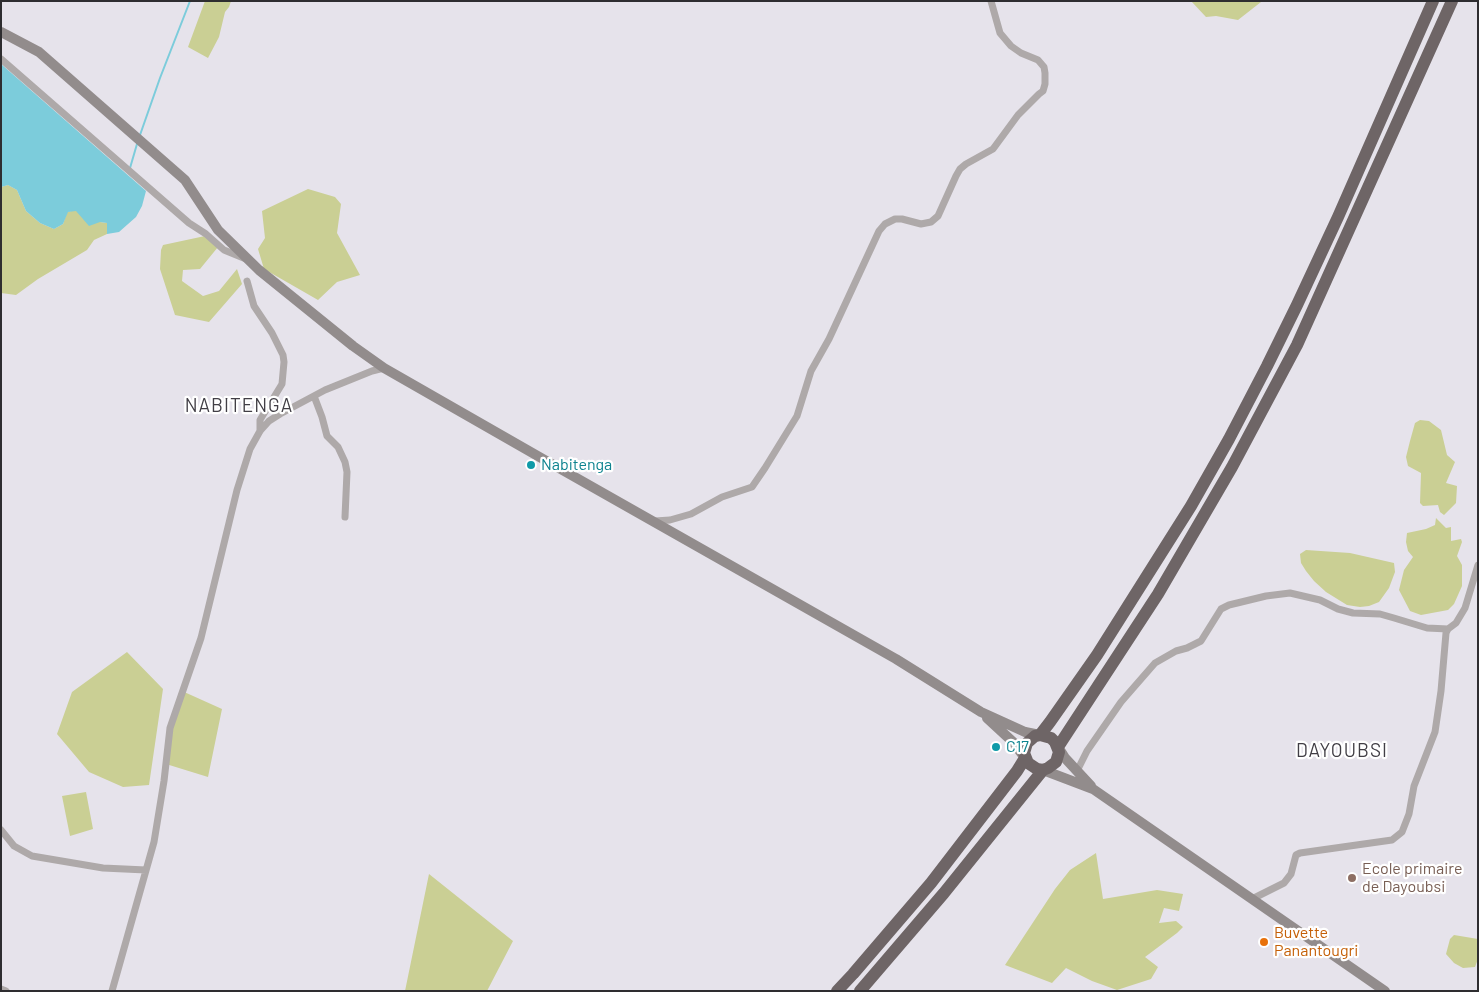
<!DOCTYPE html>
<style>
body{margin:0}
#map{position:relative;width:1479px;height:992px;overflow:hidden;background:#e6e3eb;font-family:Barlow,sans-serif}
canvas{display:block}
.frame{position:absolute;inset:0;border:2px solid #2e2d30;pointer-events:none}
</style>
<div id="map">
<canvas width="1479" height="992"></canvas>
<div class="frame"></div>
</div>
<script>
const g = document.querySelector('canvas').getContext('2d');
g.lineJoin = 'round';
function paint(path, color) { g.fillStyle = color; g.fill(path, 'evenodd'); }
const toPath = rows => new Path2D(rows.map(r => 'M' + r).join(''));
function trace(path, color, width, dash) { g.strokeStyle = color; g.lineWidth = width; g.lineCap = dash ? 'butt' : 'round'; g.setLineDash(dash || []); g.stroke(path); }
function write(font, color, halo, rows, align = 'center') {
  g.font = font + ' Barlow,sans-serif'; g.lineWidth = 4.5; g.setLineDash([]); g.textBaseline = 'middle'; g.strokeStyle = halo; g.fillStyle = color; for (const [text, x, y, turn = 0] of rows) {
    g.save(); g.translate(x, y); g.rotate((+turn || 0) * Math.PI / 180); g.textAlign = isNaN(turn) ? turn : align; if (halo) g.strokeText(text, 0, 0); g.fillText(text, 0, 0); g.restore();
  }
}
const green = toPath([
 [205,1,231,1,229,7,225,12,219,37,208,58,188,47],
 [1191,1,1260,1,1261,2,1238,20,1216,16,1206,17],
 [8,185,17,190,26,211,40,223,54,229,63,224,67,212,76,210,100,222,107,223,107,234,94,240,87,250,38,279,16,295,1,293,1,187],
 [308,189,335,197,341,204,337,233,360,275,337,282,318,300,264,269,258,249,265,238,262,211],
 [205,236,218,247,200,269,183,270,182,281,203,296,219,291,237,269,242,284,209,322,175,315,160,269,161,250,163,245],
 [1420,420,1429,421,1441,430,1447,455,1455,462,1446,483,1457,486,1456,503,1444,515,1440,512,1438,505,1423,506,1420,503,1421,473,1408,466,1406,457,1410,441,1415,423],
 [1436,518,1446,528,1451,527,1451,541,1461,539,1462,542,1457,556,1462,565,1462,586,1454,604,1448,610,1421,615,1410,611,1399,590,1404,570,1413,557,1408,551,1406,542,1407,533,1426,529,1435,525],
 [1306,550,1350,553,1394,563,1395,572,1389,588,1379,602,1369,606,1360,607,1347,605,1326,592,1314,581,1306,571,1301,563,1300,554],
 [127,652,163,689,149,785,123,787,89,772,57,734,72,692],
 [182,691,222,709,208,777,166,764,167,744],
 [86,792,93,829,70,836,62,796],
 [1096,853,1103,899,1157,890,1183,894,1179,911,1164,908,1159,923,1176,921,1183,927,1177,933,1145,957,1158,967,1151,979,1117,990,1092,981,1066,968,1052,983,1005,965,1055,889,1070,870],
 [429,874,513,941,487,991,405,991],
 [1454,935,1478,939,1478,959,1475,967,1463,968,1454,963,1446,954,1450,939]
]);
const water = toPath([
 [1,64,146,191,142,206,136,217,119,232,107,234,107,223,100,222,89,226,76,211,68,212,63,224,54,229,40,223,26,211,17,190,8,185,1,187]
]);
const stream = toPath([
 [140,135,160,78,190,1],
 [130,168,137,144]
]);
const street = toPath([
 [1,59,189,223,206,234,224,250,246,259],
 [247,281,254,306,272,333,283,355,284,362,282,384,260,420,260,431],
 [314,396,322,417,327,436,338,447,345,462,347,472,345,517],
 [655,521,670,520,691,514,722,497,752,487,765,468,797,416,811,371,829,339,879,231,885,224,895,219,902,219,921,224,931,222,938,216,956,176,960,169,966,164,993,149,1018,115,1039,94,1043,91,1045,84,1045,73,1044,67,1038,60,1021,53,1011,46,1000,33,991,1],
 [1077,771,1087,751,1121,702,1155,663,1176,651,1187,648,1201,641,1221,609,1229,605,1266,596,1290,593,1320,600,1338,609,1353,613,1380,614,1394,618,1427,628,1448,629],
 [1,830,14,846,32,856,103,868,146,870],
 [1252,899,1284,883,1291,874,1296,855,1300,853,1392,840,1402,832,1409,814,1414,786,1435,732,1441,691,1446,633,1448,629,1456,623,1465,608,1478,565],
 [1,989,6,991],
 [112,991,154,842,164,781,170,728,201,638,237,490,250,449,260,431,269,421,280,414,325,390,372,371,384,368]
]);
const secondary = toPath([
 [1,32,39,52,185,180,218,230,259,270,353,346,384,368,543,459,896,659,981,712,1025,732,1040,735],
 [987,718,1013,742,1025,758],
 [1058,747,1065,758,1091,786],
 [1043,770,1093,789,1385,991]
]);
const highway = toPath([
 [1040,735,1051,738,1055,742,1059,752,1056,762,1048,768,1043,770,1037,769,1028,763,1024,753,1027,743,1035,736,1040,735,1050,722,1097,655,1191,506,1229,439,1267,366,1297,305,1338,217,1433,1],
 [1058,747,1158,594,1232,467,1297,345,1452,1],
 [837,991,853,974,931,883,1017,771,1025,758],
 [860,991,944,893,1043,770]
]);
const markers = [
 [531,465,5,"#0f9aa8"],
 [996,747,5,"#0f9aa8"],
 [1352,878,5,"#8d6e63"],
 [1264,942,5,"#e8710a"]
];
const cultureNames = [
 ["Nabitenga",541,465],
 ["C17",1006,747]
];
const educationNames = [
 ["Ecole primaire",1362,869],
 ["de Dayoubsi",1362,887]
];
const foodNames = [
 ["Buvette",1274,933],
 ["Panantougri",1274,951]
];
const quarterNames = [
 ["NABITENGA",239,406],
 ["DAYOUBSI",1342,751]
];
paint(green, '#cacf94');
paint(water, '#7cccdb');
trace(stream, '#7cccdb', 2);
trace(street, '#aea9a9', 7);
trace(secondary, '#928c8c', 10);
trace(highway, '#6e6566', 12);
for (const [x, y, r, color] of markers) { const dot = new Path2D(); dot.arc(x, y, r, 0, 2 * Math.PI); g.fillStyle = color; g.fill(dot); trace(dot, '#fff', 2); }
write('16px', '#0d838f', '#fff', cultureNames, 'left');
write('16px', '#785e54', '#fff', educationNames, 'left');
write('16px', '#c56008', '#fff', foodNames, 'left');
g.letterSpacing = '1px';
write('19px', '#413e45', '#fff', quarterNames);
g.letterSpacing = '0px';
</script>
